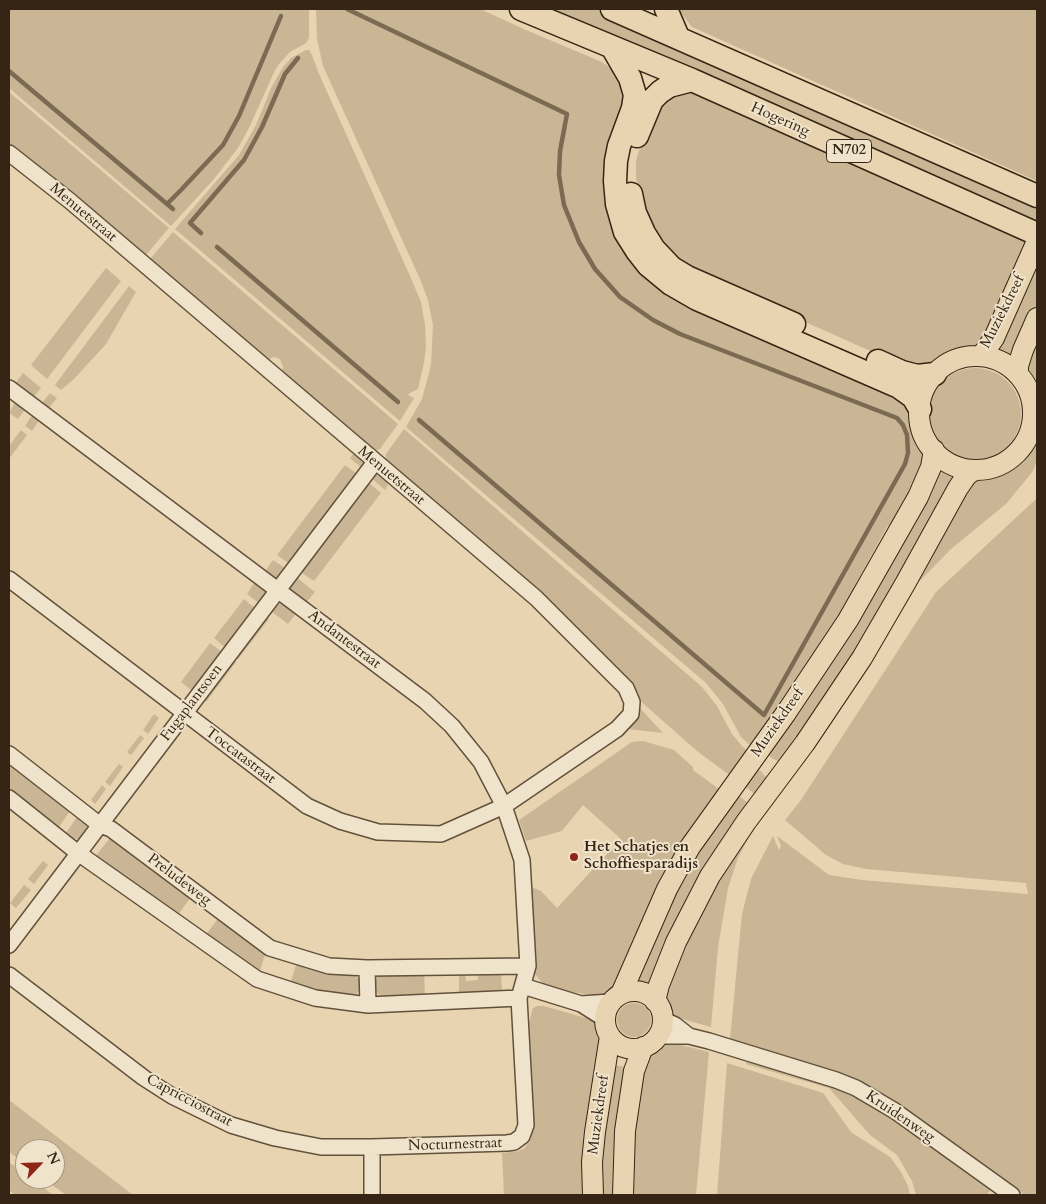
<!DOCTYPE html>
<style>
body{margin:0}
#map{position:relative;width:1046px;height:1204px;overflow:hidden;background:#e8d4b0;font-family:Cardo,serif}
canvas{display:block}
.frame{position:absolute;inset:0;border:10px solid #362514;pointer-events:none}
.north{position:absolute;left:15px;top:1139px;width:50px;height:50px;box-sizing:border-box;background:#f0e3cc;border:1px solid #a69782;border-radius:50%;rotate:66deg;font-size:14px;font-weight:700;line-height:20px;text-align:center;color:#362514}
.north::after{content:'';display:block;margin:auto;width:18px;height:22px;background:#8f2418;clip-path:polygon(50% 0,100% 100%,50% 72%,0 100%)}
</style>
<div id="map">
<canvas width="1046" height="1204"></canvas>
<div class="frame"></div>
<div class="north">N</div>
</div>
<script>
const g = document.querySelector('canvas').getContext('2d');
g.lineJoin = 'round';
function paint(path, color) { g.fillStyle = color; g.fill(path, 'evenodd'); }
const toPath = rows => new Path2D(rows.map(r => 'M' + r).join(''));
function trace(path, color, width, dash) { g.strokeStyle = color; g.lineWidth = width; g.lineCap = dash ? 'butt' : 'round'; g.setLineDash(dash || []); g.stroke(path); }
function write(font, color, halo, rows, align = 'center') {
  g.font = font + ' Cardo,serif'; g.lineWidth = 4; g.setLineDash([]); g.textBaseline = 'middle'; g.strokeStyle = halo; g.fillStyle = color; for (const [text, x, y, turn = 0] of rows) {
    g.save(); g.translate(x, y); g.rotate((+turn || 0) * Math.PI / 180); g.textAlign = isNaN(turn) ? turn : align; if (halo) g.strokeText(text, 0, 0); g.fillText(text, 0, 0); g.restore();
  }
}
const green = toPath([
 [9,9,309,9,309,38,306,43,290,52,280,63,275,70,249,128,238,148,214,179,171,226,9,88],
 [316,9,480,9,526,30,602,62,613,70,620,81,625,102,616,228,897,392,913,412,915,426,926,453,900,516,887,527,855,585,852,605,752,747,741,737,723,704,706,683,406,427,422,399,431,365,433,325,428,300,420,279,323,66,317,39],
 [544,9,596,9,668,39,1037,205,1037,226],
 [678,9,1037,9,1037,181,692,27],
 [306,50,309,50,312,55,319,74,410,276,421,302,425,325,426,347,424,363,418,389,410,393,408,395,414,398,400,421,175,229,239,155,256,125,272,86,283,67,291,58],
 [692,90,1033,239,993,326,974,350,960,352,939,364,913,370,693,272,664,249,640,202,636,177,636,161,641,144,667,96],
 [9,92,169,228,146,255,79,197,49,173,9,145],
 [173,232,398,424,380,449,373,451,281,372,283,367,280,359,274,357,267,360,150,259],
 [1037,262,1037,308,1012,361,1007,356,996,353],
 [106,268,121,281,47,379,31,365],
 [129,286,136,292,106,344,74,379,61,390,55,385],
 [1037,338,1037,389,1034,386,1029,377,1027,367],
 '929 414a46 46 0 1 1 92 0a46 46 0 1 1-92 0Z',
 [23,373,41,388,33,398,15,384],
 [50,393,57,398,48,409,41,404],
 [16,401,26,408,18,419,9,413],
 [33,414,40,419,32,431,25,426],
 [1037,428,1037,461,1033,471,1006,504,951,549,907,594,973,480,1010,467,1035,443],
 [404,429,702,687,717,706,732,734,742,746,750,753,732,777,697,751,637,698,385,461,386,454],
 [21,430,27,435,9,459,9,446],
 [355,451,364,459,366,466,364,470,350,458],
 [345,465,360,476,291,565,277,555],
 [940,466,957,474,899,584,786,758,778,761,773,759,768,755],
 [378,474,386,478,388,485,385,490,370,477],
 [367,481,381,493,314,581,299,571],
 [1037,498,1037,1195,1025,1195,997,1176,902,1105,864,1083,838,1072,730,1039,742,914,751,879,773,836,779,850,781,846,777,836,829,875,862,880,1028,894,1026,883,866,869,843,864,826,855,785,820,801,800,936,592],
 [273,560,288,570,279,579,273,579,264,573],
 [296,577,315,592,305,604,289,590,290,585],
 [256,580,263,588,266,594,261,605,247,594],
 [244,599,257,610,228,650,214,638],
 [281,603,284,603,297,612,288,624,272,612,276,606],
 [264,616,269,619,238,659,234,655],
 [210,643,223,653,195,693,181,682],
 [232,659,236,662,206,702,202,699],
 [637,705,663,733,628,729,635,719],
 [154,714,159,718,148,734,143,730],
 [140,735,144,738,131,755,127,752],
 [643,741,674,750,693,767,693,770,719,789,712,798,713,803,617,988,603,997,553,989,544,985,534,973,532,960,531,887,541,891,557,908,621,839,583,805,562,831,526,841,519,820,632,742],
 [12,763,71,810,58,828,9,791,9,768],
 [119,764,123,767,110,786,105,782],
 [757,770,761,771,767,779,754,794,745,786],
 [102,785,106,789,95,804,91,800],
 [738,795,748,803,727,833,652,988,633,981,664,912,684,881,700,849],
 [79,814,89,824,89,827,88,831,83,837,77,839,72,838,66,833],
 [750,826,752,831,738,858,728,888,718,947,711,1027,668,1015,664,999,698,911],
 [110,838,191,897,177,916,95,857],
 [43,861,48,865,34,884,28,879],
 [24,885,31,890,16,908,10,903],
 [219,917,266,951,259,974,205,936],
 [297,962,353,975,360,980,360,991,353,996,317,993,290,984],
 [478,971,501,972,502,992,459,995,459,972,465,972,466,981,478,980],
 [424,972,425,996,383,997,379,995,373,988,375,979,380,974],
 '617 1020a17 17 0 1 1 34 0a17 17 0 1 1-34 0Z',
 [537,1006,544,1006,596,1021,603,1033,589,1195,504,1195,502,1153,519,1151,525,1148,531,1138,529,1022,533,1008],
 [673,1043,709,1052,696,1195,628,1195,629,1138,648,1054,656,1046],
 [748,1059,854,1092,991,1189,987,1195,916,1195,912,1181,897,1155,870,1135,829,1088,746,1064],
 [727,1063,823,1093,851,1132,890,1157,901,1172,908,1186,910,1195,717,1195],
 [612,1065,627,1067,619,1195,598,1195],
 [9,1100,133,1195,66,1195,44,1179,55,1179,55,1149,25,1149,25,1164,9,1152],
 [9,1162,25,1174,25,1179,32,1179,53,1195,15,1195,9,1190]
]);
const stream = toPath([
 [347,9,567,114,560,151,559,175,564,205,579,242,595,269,620,297,653,320,680,334,897,418,903,425,907,435,908,453,905,464,764,715,419,420],
 [9,71,167,204,181,190,223,145,239,116,281,16],
 [167,204,173,209],
 [201,233,190,223,244,160,262,127,285,74,298,58],
 [217,247,398,402]
]);
const minor = toPath([
 [9,153,70,201,536,598,626,688,632,702,631,714,617,729,504,806,441,834,378,832,340,821,307,806,9,579],
 [9,388,425,701,452,726,481,762,504,806,522,860,528,966,519,998,526,1125,522,1136,514,1142,507,1143,372,1147,372,1195],
 [9,754,100,825,111,829,270,948,329,966,367,968,528,966],
 [9,798,78,853,257,979,315,998,368,1005,519,998],
 [9,945,375,462],
 [367,968,368,1005],
 [9,975,144,1078,172,1096,231,1125,275,1138,321,1147,372,1147],
 [523,986,581,1004,605,1019],
 [581,1004,611,1002],
 [662,1019,675,1025,689,1036],
 [658,1036,689,1036,709,1041,836,1080,856,1088,895,1111,1012,1195]
]);
const major = toPath([
 [980,356,985,351,994,338,1037,241],
 '919 413a57 57 0 1 1 114 0a57 57 0 1 1-114 0Z',
 [1018,374,1018,366,1023,350,1037,318],
 '605 1020a29 29 0 1 1 58 0a29 29 0 1 1-58 0Z',
 [621,994,667,889,690,847,786,713,848,620,918,497,931,467,934,450],
 [655,1001,659,985,676,942,710,876,746,822,805,743,862,658,905,584,958,488,967,475,974,470],
 [593,1195,592,1162,595,1132,610,1036],
 [623,1195,625,1131,634,1071,643,1047]
]);
const highway = toPath([
 [521,9,692,80,1037,234],
 [612,9,1037,196],
 [666,9,678,37],
 [612,47,630,78,635,95,633,108,619,146,616,161,615,181,617,204,625,232,637,251,648,265,671,284,697,299,899,387,913,397,920,409],
 [637,136,652,100,660,92,669,86,692,80],
 [631,194,635,213,644,233,654,249,672,268,687,277,794,324],
 [878,361,902,372,917,376,935,374]
]);
const markers = [
 [574,857,5,"#8f2418"]
];
const shields = [
 [849,151,45]
];
const shieldNames = [
 ["N702",849,151]
];
const streetNames = [
 ["Hogering",780,120,24],
 ["Menuetstraat",83,213,40],
 ["Muziekdreef",1003,312,-63],
 ["Menuetstraat",391,476,40],
 ["Andantestraat",344,640,37],
 ["Fugaplantsoen",192,703,-53],
 ["Muziekdreef",778,723,-55],
 ["Toccatastraat",240,756,37],
 ["Preludeweg",179,880,37],
 ["Capricciostraat",189,1101,28],
 ["Muziekdreef",599,1115,-82],
 ["Kruidenweg",900,1117,34],
 ["Nocturnestraat",455,1145,-2]
];
const poiNames = [
 ["Het Schatjes en",584,848],
 ["Schoffiesparadijs",584,865]
];
paint(green, '#cab695');
trace(stream, '#7c6a52', 4.5);
trace(minor, '#62513b', 18);
trace(major, '#362514', 22);
trace(highway, '#362514', 25);
trace(minor, '#f0e3cc', 15);
trace(major, '#e8d4b0', 20);
trace(highway, '#e8d4b0', 22);
for (const [x, y, r, color] of markers) { const dot = new Path2D(); dot.arc(x, y, r, 0, 2 * Math.PI); g.fillStyle = color; g.fill(dot); trace(dot, '#f0e3cc', 2); }
for (const [x, y, w] of shields) { const box = new Path2D(); box.roundRect(x - w / 2, y - 11.5, w, 23, 4); g.fillStyle = '#f0e3cc'; g.fill(box); trace(box, '#362514', 1); }
write('bold 14px', '#362514', null, shieldNames);
write('15px', '#362514', '#f0e3cc', streetNames);
write('bold 15px', '#362514', '#f0e3cc', poiNames, 'left');
</script>
